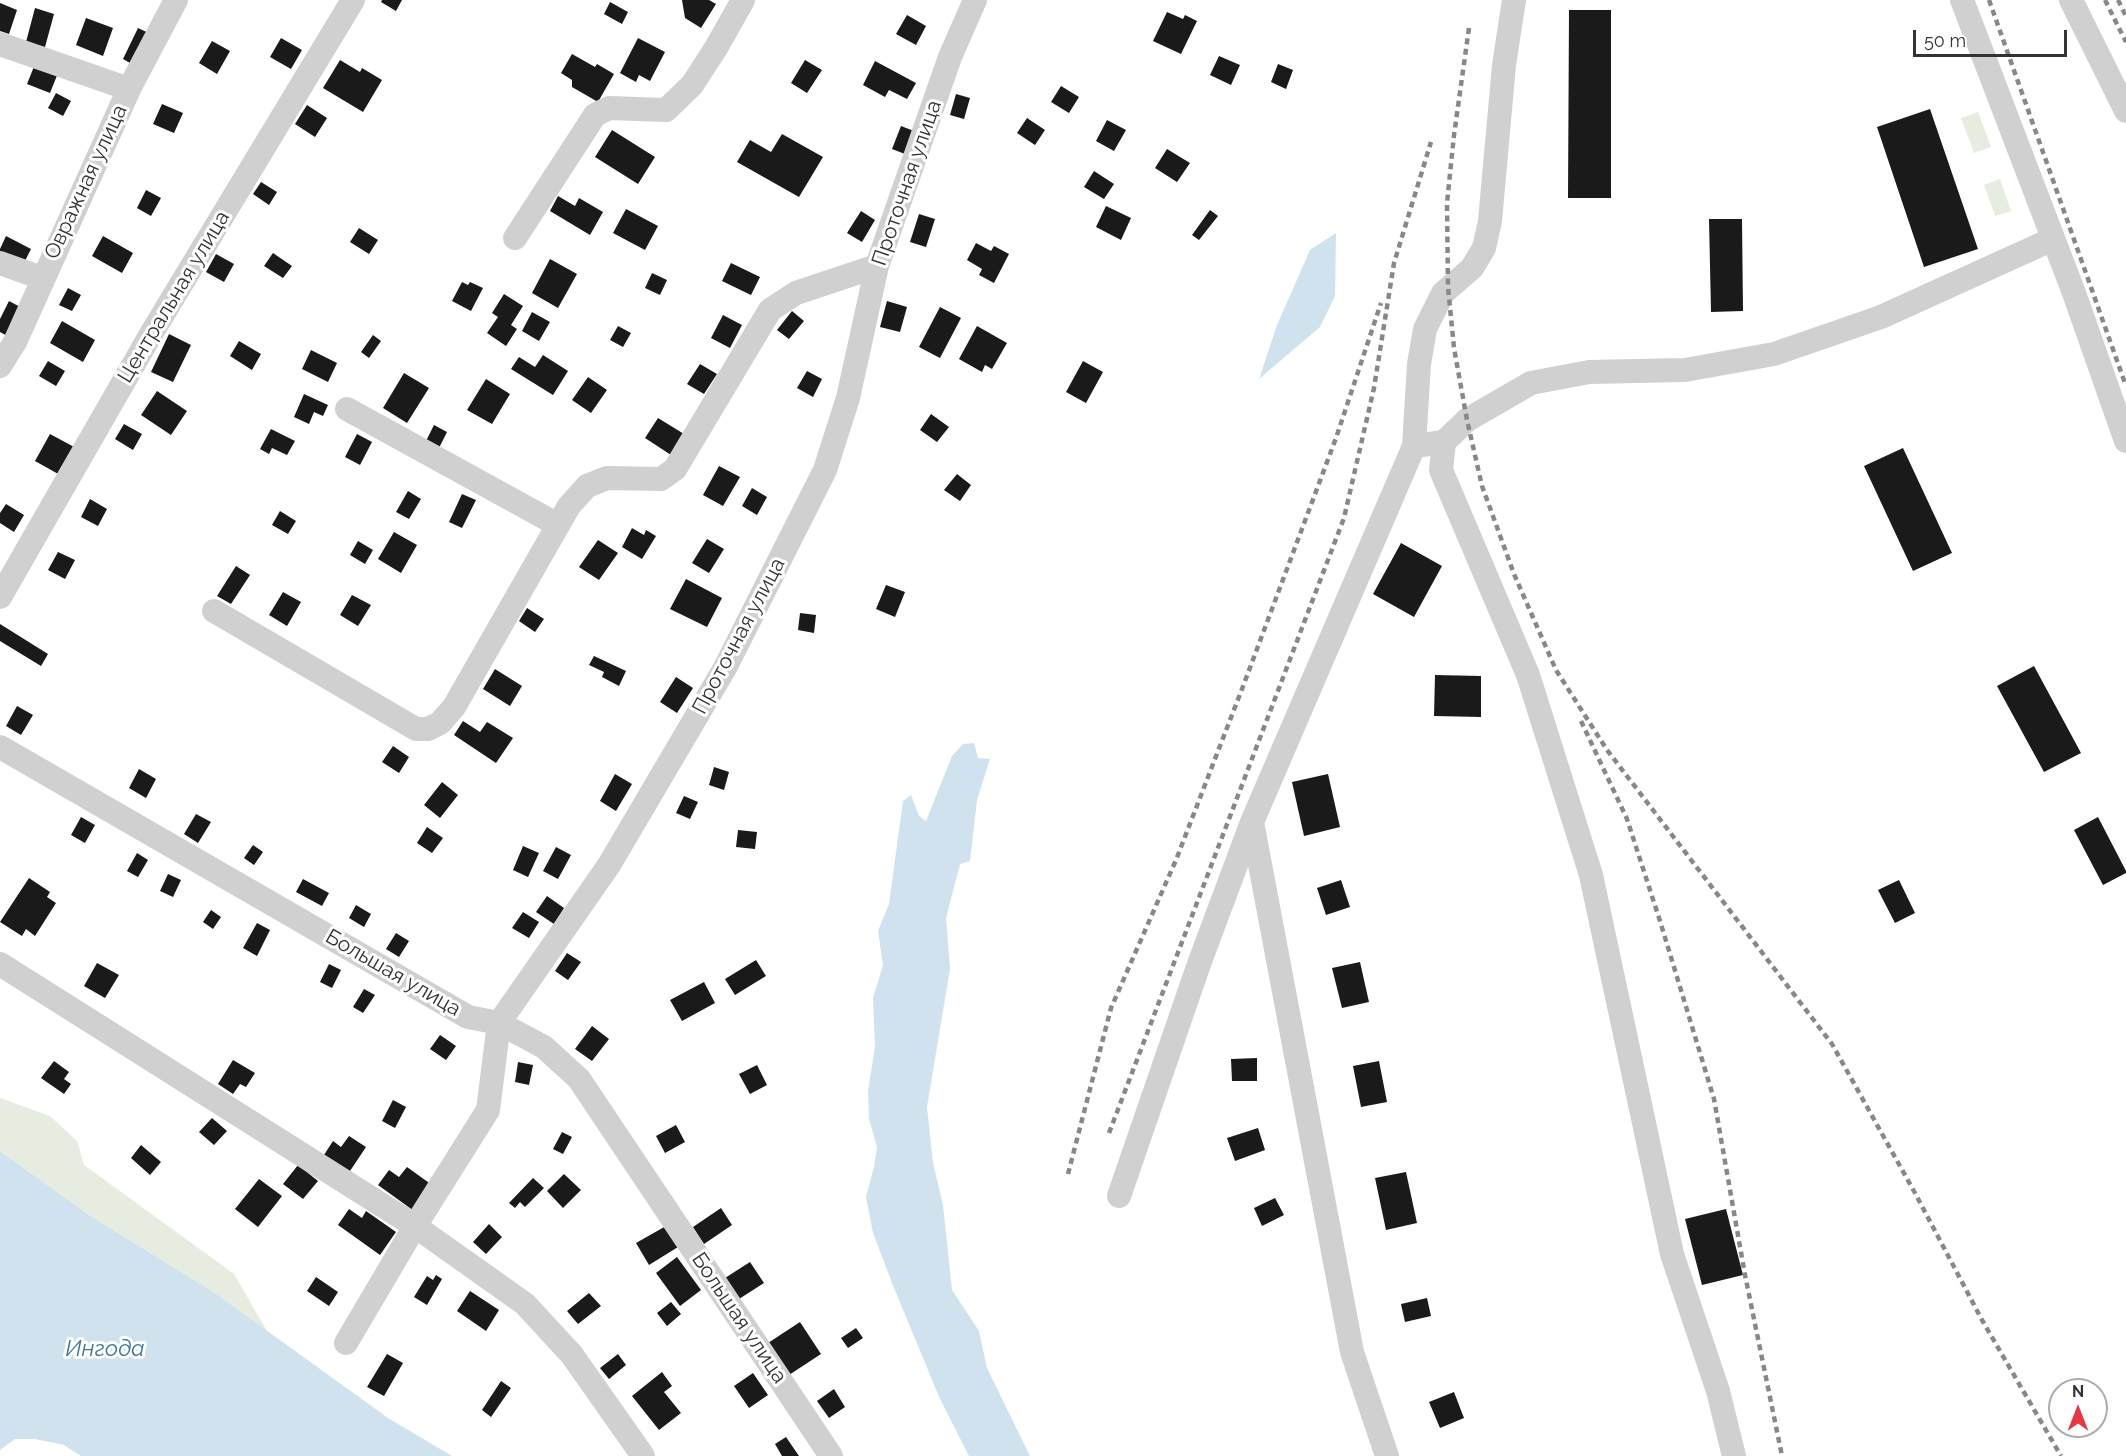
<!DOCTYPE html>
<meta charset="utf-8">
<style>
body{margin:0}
#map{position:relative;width:2126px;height:1456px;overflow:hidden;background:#fff;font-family:Raleway,sans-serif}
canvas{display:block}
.north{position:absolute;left:2048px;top:1378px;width:60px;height:60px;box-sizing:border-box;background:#fff;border:2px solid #adadad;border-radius:50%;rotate:0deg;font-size:16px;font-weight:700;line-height:24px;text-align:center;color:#333}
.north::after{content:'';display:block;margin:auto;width:21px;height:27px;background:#e63946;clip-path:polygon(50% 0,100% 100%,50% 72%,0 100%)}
.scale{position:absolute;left:1913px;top:30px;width:154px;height:27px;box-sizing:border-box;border:3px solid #333;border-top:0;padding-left:8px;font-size:18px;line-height:21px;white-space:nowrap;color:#333;-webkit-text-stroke:4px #fff;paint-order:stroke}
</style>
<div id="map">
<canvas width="2126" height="1456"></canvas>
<div class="north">N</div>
<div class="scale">50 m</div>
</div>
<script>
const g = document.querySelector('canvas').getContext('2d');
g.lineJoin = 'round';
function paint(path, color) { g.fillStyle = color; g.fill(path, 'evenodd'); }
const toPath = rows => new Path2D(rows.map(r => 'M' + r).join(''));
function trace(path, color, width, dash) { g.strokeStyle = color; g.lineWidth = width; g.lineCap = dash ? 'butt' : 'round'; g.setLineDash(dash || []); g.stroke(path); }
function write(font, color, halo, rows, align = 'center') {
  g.font = font + ' Raleway,sans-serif'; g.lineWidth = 6; g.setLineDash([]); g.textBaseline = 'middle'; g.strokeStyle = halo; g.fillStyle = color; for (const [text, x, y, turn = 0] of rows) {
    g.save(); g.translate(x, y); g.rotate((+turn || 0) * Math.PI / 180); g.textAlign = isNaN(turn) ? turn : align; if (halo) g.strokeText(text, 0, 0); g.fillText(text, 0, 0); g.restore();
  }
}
const green = toPath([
 [1978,112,1991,147,1974,153,1961,118],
 [2000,179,2011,211,1995,216,1984,185],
 [0,1098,50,1116,77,1141,84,1165,234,1274,267,1331,212,1291,92,1217,0,1151]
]);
const water = toPath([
 [1336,233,1335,296,1320,327,1259,379,1277,325,1310,250],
 [974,743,978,758,990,759,977,800,970,861,960,864,946,918,950,969,927,1107,933,1163,943,1205,952,1290,979,1331,987,1368,1030,1456,969,1456,940,1399,894,1288,873,1233,866,1197,874,1167,877,1147,869,1119,868,1091,875,1047,873,998,883,965,878,931,889,904,903,801,911,795,919,816,926,821,952,756,963,744],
 [0,1151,92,1217,212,1291,388,1418,452,1456,81,1456,64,1445,35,1439,15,1439,0,1450]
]);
const building = toPath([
 [382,0,402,0,396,11,381,2],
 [682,0,709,0,716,4,701,28,685,18],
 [610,2,628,12,622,24,604,14],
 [0,3,17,10,9,34,0,31],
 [35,8,54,14,45,47,26,42],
 [1569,10,1611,10,1611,198,1568,198],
 [1167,12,1183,19,1185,15,1197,21,1181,54,1153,41],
 [907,15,926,26,916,45,896,34],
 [86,18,113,28,103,56,76,45],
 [138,28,153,35,137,67,123,59],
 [281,38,302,50,291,69,270,57],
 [638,38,665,52,650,81,639,75,636,82,620,73],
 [212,41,230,51,217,74,199,63],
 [572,54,595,67,597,64,614,74,598,102,572,87,572,80,561,73],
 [1219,56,1240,65,1231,85,1210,75],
 [340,60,360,72,362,68,382,80,363,112,323,88],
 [805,60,822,70,807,93,791,83],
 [875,61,916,83,907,99,889,90,885,97,863,85],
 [35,64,58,73,50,93,27,84],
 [1278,64,1293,70,1286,89,1271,82],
 [1061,86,1079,97,1069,113,1051,102],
 [56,93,71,101,63,116,48,108],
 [956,94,970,98,964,119,950,115],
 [162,104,183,113,174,133,153,124],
 [307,105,327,118,315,137,295,124],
 [1930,109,1978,249,1924,267,1877,127],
 [1027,118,1045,130,1035,145,1017,133],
 [1107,120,1126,130,1114,151,1096,141],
 [901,126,914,131,905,154,892,149],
 [612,130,655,157,638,184,595,157],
 [782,134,823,157,799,197,737,162,750,140,771,152],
 [1167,149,1190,163,1177,182,1155,168],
 [1094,171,1114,184,1104,199,1084,187],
 [261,182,277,192,269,205,253,194],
 [146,190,161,198,151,216,137,208],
 [558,196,575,206,579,198,603,212,590,235,550,211],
 [1106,206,1131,218,1121,240,1096,227],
 [626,209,658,226,645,250,613,233],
 [1210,210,1218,216,1199,240,1192,235],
 [861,211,875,220,862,242,847,233],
 [919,214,935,219,926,247,910,242],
 [1709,219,1742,219,1743,311,1711,312],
 [359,228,378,240,369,254,350,242],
 [6,236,31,249,23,265,0,254,0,249],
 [103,236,133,253,122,273,92,256],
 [976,243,991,251,994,246,1009,254,994,283,979,275,982,269,967,260],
 [273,253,292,266,283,278,264,266],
 [216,254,234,264,224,282,206,272],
 [550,259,577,274,558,308,532,293],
 [731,263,760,277,751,295,722,281],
 [652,273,667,280,660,295,645,288],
 [462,282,468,285,470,282,483,288,471,311,452,301],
 [68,288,81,295,72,311,59,305],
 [504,294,523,306,511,325,517,329,506,346,487,333,498,317,492,313],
 [9,301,24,309,9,337,0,332,0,319],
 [887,301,907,307,900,332,880,327],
 [940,307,961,318,940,358,919,347],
 [792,311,804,321,789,339,777,330],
 [532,312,550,322,539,341,522,331],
 [723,315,742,325,730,348,711,338],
 [62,321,95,340,83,362,50,343],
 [618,326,631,333,623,347,610,340],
 [977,326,1007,343,992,369,985,365,982,372,959,359],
 [169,334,191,345,173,382,151,372],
 [373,335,381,341,369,358,361,352],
 [239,341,261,354,252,370,230,356],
 [311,350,337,363,328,382,302,369],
 [543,355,568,371,553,395,511,369,519,357,535,367],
 [48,361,65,371,56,386,39,376],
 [1083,361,1103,372,1086,403,1066,392],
 [700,364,717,374,704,394,687,384],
 [807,371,822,379,813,397,797,388],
 [404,373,429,388,407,423,383,408],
 [588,377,607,390,591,413,572,400],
 [486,379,510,394,492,424,467,410],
 [157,391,187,411,171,435,141,415],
 [304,394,328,405,323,416,314,412,309,424,294,417],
 [931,414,949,427,937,442,920,430],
 [658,418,684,434,671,455,645,438],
 [124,424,142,434,133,450,115,439],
 [434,425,447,432,437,452,424,445],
 [271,429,295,441,287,455,272,448,269,454,260,449],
 [50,434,76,448,60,475,35,461],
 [357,434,372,442,360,465,345,457],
 [1903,448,1952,553,1913,571,1864,466],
 [719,466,740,477,723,506,703,495],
 [957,474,971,485,960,501,944,490],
 [752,488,767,497,757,515,742,506],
 [408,491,421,499,409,519,396,512],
 [462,494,476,500,462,528,449,522],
 [90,499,107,509,98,526,81,517],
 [6,504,24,515,14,532,0,523,0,513],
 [280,511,296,521,288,534,272,525],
 [632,528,644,535,646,530,656,536,642,559,622,547],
 [394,532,417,545,401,573,378,559],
 [707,539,724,549,709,573,692,563],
 [598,540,618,553,599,580,579,567],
 [358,541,373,550,365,564,350,555],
 [1401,543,1442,566,1414,617,1373,594],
 [58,552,75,560,65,579,48,570],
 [236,566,250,575,231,604,217,596],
 [686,579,722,598,707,627,670,609],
 [886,585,905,592,895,617,876,609],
 [283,592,301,602,287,626,269,615],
 [352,595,371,605,358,626,340,615],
 [527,608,544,619,535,632,519,621],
 [800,613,816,615,814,633,798,630],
 [0,624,48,654,41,666,0,641],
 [594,656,626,671,619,686,602,677,604,672,589,665],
 [2034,666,2081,753,2044,772,1997,686],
 [495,669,522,686,510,706,483,689],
 [1435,675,1481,676,1481,717,1434,716],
 [676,677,693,688,677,713,660,702],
 [17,706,33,715,21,735,6,726],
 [463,721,480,732,487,722,513,738,496,763,454,735],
 [393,746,409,757,399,773,382,762],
 [714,767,729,772,724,790,709,785],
 [139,769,156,779,146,798,129,788],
 [615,774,632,784,616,811,600,801],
 [1328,774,1340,827,1304,836,1292,782],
 [442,782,458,795,440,818,424,805],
 [684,796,698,802,690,819,676,813],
 [196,814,211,822,198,843,184,834],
 [81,817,95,825,85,843,71,835],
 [2098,817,2126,871,2126,873,2103,885,2074,830],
 [427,827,443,838,432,853,417,843],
 [738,830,757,832,755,849,736,847],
 [253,845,263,852,254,865,244,858],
 [523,846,539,853,528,877,513,870],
 [556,847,571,855,558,879,543,871],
 [137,853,148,860,138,877,127,871],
 [168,874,181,880,173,897,160,891],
 [29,878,50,892,47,897,56,903,35,936,26,929,22,936,0,922],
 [303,879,329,893,322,906,296,892],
 [1341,880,1350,907,1326,915,1317,888],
 [1899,880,1915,913,1895,923,1878,890],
 [547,896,564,908,554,924,536,912],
 [356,905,371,914,364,927,349,918],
 [211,910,221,917,213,929,203,922],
 [523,912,539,922,529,938,512,928],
 [257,923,270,930,257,956,243,948],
 [396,933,409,941,399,957,386,949],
 [567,953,581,962,568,980,555,971],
 [756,960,766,976,735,995,725,979],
 [1360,962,1369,1002,1342,1008,1332,968],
 [97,963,119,975,105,998,84,986],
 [329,964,341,970,332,988,320,982],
 [704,982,715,1003,682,1021,670,1000],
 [364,989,375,995,363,1013,353,1007],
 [592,1026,609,1039,592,1061,575,1049],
 [440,1035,456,1046,446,1060,430,1049],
 [1257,1058,1257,1081,1232,1081,1231,1059],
 [233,1060,255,1073,246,1087,240,1084,233,1094,218,1084],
 [54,1061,69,1072,64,1079,71,1084,64,1094,41,1078],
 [1379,1061,1387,1102,1361,1107,1353,1066],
 [518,1062,533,1065,529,1085,515,1082],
 [757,1065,767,1085,750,1094,739,1074],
 [393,1100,406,1107,395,1128,382,1121],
 [212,1118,227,1131,214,1145,199,1132],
 [676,1125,685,1142,665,1153,656,1136],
 [1258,1128,1265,1150,1235,1161,1227,1138],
 [562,1132,572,1137,563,1154,553,1149],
 [349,1136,366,1147,350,1171,322,1158,333,1141,341,1147],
 [141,1145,161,1162,150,1175,131,1158],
 [298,1165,318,1181,303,1199,283,1184],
 [407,1167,432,1185,414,1211,378,1185,389,1170,399,1177],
 [1406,1172,1417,1223,1386,1230,1375,1178],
 [564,1174,581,1190,563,1208,547,1191],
 [533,1178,544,1188,525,1207,520,1202,515,1208,509,1203],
 [259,1179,282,1196,258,1227,235,1209],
 [1275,1198,1284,1215,1262,1226,1254,1208],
 [721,1208,732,1225,704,1244,693,1227],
 [349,1209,362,1218,366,1211,396,1232,380,1255,338,1225],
 [1726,1209,1743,1275,1702,1285,1685,1219],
 [489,1224,502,1237,486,1254,473,1242],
 [666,1226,678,1247,649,1265,636,1243],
 [677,1257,701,1290,680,1306,656,1273],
 [750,1262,764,1283,739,1299,725,1278],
 [436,1275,442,1279,427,1305,414,1297,427,1276,433,1280],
 [316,1277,338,1292,329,1306,307,1291],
 [470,1291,499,1310,486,1331,457,1311],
 [589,1293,601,1306,578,1324,567,1311],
 [1427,1298,1431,1316,1405,1322,1401,1304],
 [671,1302,681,1314,667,1326,657,1313],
 [800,1322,821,1354,789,1375,768,1343],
 [856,1328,863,1338,848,1348,841,1338],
 [387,1354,403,1363,384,1396,367,1387],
 [618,1354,626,1365,609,1379,600,1368],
 [662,1372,672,1386,664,1392,681,1413,659,1430,632,1396],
 [753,1373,768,1395,749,1408,734,1386],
 [501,1381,511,1388,491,1417,482,1410],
 [834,1389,845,1407,829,1418,817,1401],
 [1454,1392,1464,1418,1440,1428,1429,1402],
 [786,1437,799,1456,782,1456,775,1444]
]);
const minor = toPath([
 [1962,0,2074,293,2126,441],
 [2071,0,2126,111],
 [0,44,129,89],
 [515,238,595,115,609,108,666,110,692,85,716,48,743,0],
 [0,263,42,278],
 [0,366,15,342,129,89,176,0],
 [347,409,558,525],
 [1414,446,1419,364,1425,329,1443,293,1472,268,1484,248,1490,221,1504,65,1514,0],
 [0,597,151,334,353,0],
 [214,611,416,729,428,729,440,723,454,707,569,506,587,486,607,478,661,479,675,469,770,310,796,293,877,266],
 [0,747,468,1017,499,1023,544,1047,579,1079,831,1456],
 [0,964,415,1226,525,1304,572,1355,643,1456],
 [1119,1196,1199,964,1252,822],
 [346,1343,415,1226,488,1110,499,1023,609,865,725,668,825,470,848,398,877,266,950,57,975,0],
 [1387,1456,1352,1352,1252,822,1414,446,1444,442],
 [1734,1456,1718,1391,1672,1254,1591,875,1528,675,1441,470,1444,442,1467,420,1531,383,1589,372,1685,370,1774,354,1881,317,2053,239]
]);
const rail = toPath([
 [1989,0,2126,386],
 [2105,0,2126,42],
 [2118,0,2126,16],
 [1469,28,1454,135,1447,203,1448,287,1454,348,1467,420,1482,486,1514,574,1556,670,1607,750,1832,1044,1915,1193,1982,1320,2061,1456],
 [1581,721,1627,819,1660,921,1714,1099,1745,1275,1782,1456],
 [1109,1133,1344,518,1374,388,1394,263,1431,142],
 [1068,1174,1111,1008,1176,860,1242,689,1336,438,1381,303]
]);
const streetNames = [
 ["Овражная улица",86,182,-65],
 ["Проточная улица",907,183,-71],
 ["Центральная улица",174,297,-59],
 ["Проточная улица",739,636,-62],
 ["Большая улица",393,973,30],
 ["Большая улица",739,1318,56]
];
const waterNames = [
 ["Ингода",105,1349]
];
paint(green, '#e6ecdf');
paint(water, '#cfe2ee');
paint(building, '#1a1a1a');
trace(minor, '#d0d0d0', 24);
trace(rail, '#888', 4.5, [6, 4.5]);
write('21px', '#333', '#fff', streetNames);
write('italic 22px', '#3f7597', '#fff', waterNames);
</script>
